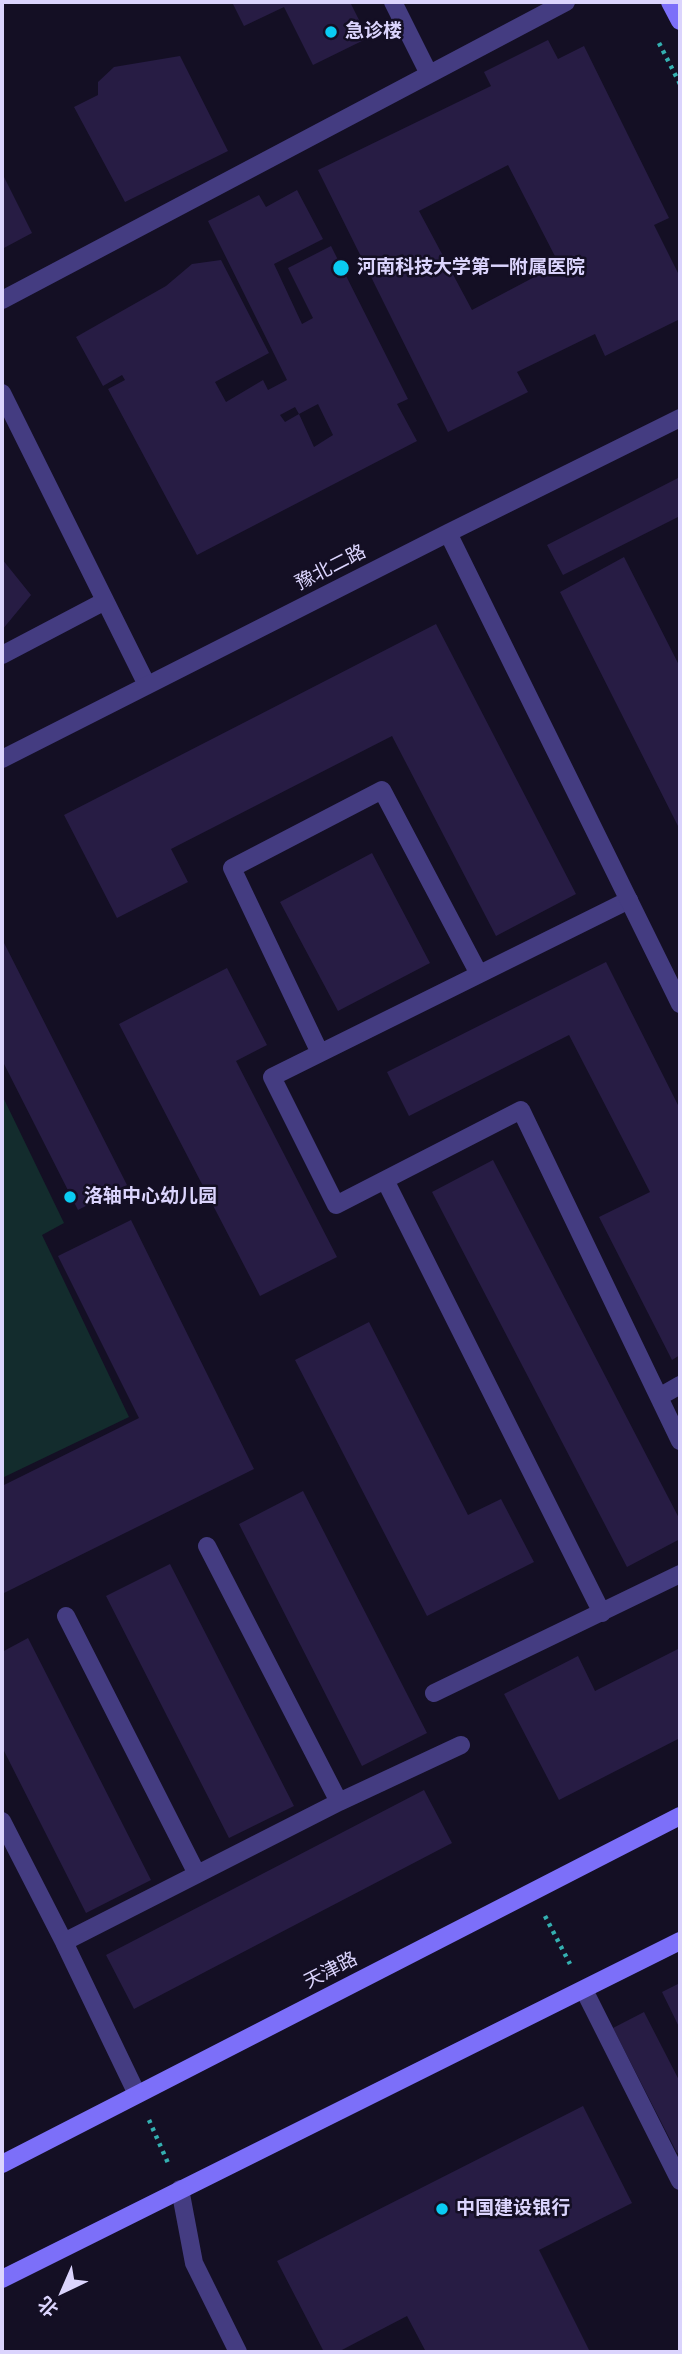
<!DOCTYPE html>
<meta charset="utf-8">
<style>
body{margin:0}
#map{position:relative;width:682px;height:2354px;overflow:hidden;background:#140f24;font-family:Helvetica,"Noto Sans SC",sans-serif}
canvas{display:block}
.frame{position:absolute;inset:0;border:4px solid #dbd4fd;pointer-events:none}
.north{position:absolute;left:28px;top:2256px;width:70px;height:70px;-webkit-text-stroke:5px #140f24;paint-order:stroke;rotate:224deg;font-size:19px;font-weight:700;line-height:28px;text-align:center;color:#dbd4fd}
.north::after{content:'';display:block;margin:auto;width:24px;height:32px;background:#dbd4fd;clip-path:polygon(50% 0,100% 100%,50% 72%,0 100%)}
</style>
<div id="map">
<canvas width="682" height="2354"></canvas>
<div class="frame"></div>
<div class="north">北</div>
</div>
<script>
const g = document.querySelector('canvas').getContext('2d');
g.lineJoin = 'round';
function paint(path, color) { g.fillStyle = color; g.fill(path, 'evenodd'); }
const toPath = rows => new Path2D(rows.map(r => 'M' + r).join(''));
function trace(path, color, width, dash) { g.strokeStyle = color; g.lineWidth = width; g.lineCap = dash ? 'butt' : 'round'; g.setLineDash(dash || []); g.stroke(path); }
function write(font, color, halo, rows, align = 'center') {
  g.font = font + ' Helvetica,"Noto Sans SC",sans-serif'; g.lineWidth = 5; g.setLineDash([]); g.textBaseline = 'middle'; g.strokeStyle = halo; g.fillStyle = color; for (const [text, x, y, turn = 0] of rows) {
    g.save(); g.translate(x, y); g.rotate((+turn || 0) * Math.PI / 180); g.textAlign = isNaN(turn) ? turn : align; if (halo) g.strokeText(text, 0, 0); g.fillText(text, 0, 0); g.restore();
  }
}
const green = toPath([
 [2,1095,64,1223,42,1235,129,1417,2,1478]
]);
const building = toPath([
 [232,2,350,2,368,38,313,65,284,7,244,26],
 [548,40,558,59,584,46,669,218,654,225,680,277,680,319,605,356,595,334,517,372,528,392,448,432,318,170,491,86,484,72],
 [508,165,559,264,472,310,419,211],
 [180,56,228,151,125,202,74,107,98,95,98,82,114,67],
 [2,173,32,233,2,249],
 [297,190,323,239,274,264,302,324,313,318,288,268,331,246,408,399,397,404,417,441,197,555,108,389,125,380,122,375,103,386,76,337,166,286,192,264,221,260,269,353,215,382,226,402,263,380,268,390,287,380,208,221,259,195,266,207],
 [318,404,333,435,314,447,299,414,285,422,280,415,295,407,299,414],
 [680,477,680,516,563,575,547,545],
 [624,557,680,667,680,830,560,592],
 [2,559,31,595,2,630],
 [436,624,576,894,496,936,392,736,171,849,188,882,117,918,64,815],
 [372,853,430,963,338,1011,280,902],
 [2,939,127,1185,78,1210,2,1060],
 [606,962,680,1109,680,1355,672,1360,599,1217,650,1192,569,1035,409,1116,387,1072],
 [227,968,267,1045,236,1061,337,1257,260,1296,119,1024],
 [493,1160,680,1520,680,1539,627,1567,432,1192],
 [131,1220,254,1469,2,1594,2,1486,139,1418,58,1256],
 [369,1322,468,1515,501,1499,534,1562,427,1616,295,1360],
 [303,1491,427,1733,362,1766,239,1524],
 [170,1564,294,1806,229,1838,106,1596],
 [28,1638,151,1880,86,1913,2,1747,2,1652],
 [680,1648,680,1738,559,1800,504,1694,578,1656,595,1691],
 [424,1790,452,1843,134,2009,106,1955],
 [680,1983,680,2029,662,1992],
 [644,2012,680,2082,680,2152,677,2153,613,2028],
 [583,2106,632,2203,539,2250,590,2352,426,2352,407,2316,338,2352,324,2352,277,2261]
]);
const path = toPath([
 [659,43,680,84],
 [545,1916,570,1964],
 [149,2120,168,2163]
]);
const service = toPath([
 [393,2,429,74],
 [2,300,566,2],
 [2,393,147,685],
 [2,655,105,601],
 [629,900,272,1077,336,1205,521,1110,680,1441],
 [320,1053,232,868,382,790,479,974],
 [385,1180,602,1613],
 [659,1397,680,1385],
 [207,1546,339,1802],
 [66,1616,197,1874],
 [434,1693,680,1574],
 [2,1821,64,1942,137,2094],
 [64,1942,339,1802,461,1745],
 [180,2189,194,2263,238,2352]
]);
const minor = toPath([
 [448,533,680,1004],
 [2,759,448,533,680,418],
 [584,1990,680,2181]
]);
const secondary = toPath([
 [670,2,680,21],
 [2,2164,680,1816],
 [2,2279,680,1941]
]);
const markers = [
 [331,32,7,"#0accf3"],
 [341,268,9,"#0accf3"],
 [70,1197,7,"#0accf3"],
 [442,2209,7,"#0accf3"]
];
const poiNames = [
 ["急诊楼",345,32],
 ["河南科技大学第一附属医院",357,268],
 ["洛轴中心幼儿园",84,1197],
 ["中国建设银行",456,2209]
];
const streetNames = [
 ["豫北二路",331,568,-27],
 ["天津路",331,1971,-27]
];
paint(green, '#132c2d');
paint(building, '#271c44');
trace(path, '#34b0b1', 4.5, [3.5, 5]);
trace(service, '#443c81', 18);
trace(minor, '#443c81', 18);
trace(secondary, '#7c6ff9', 18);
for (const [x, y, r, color] of markers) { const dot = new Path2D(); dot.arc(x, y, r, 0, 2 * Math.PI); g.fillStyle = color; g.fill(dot); trace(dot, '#140f24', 2.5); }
write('bold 19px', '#dbd4fd', '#140f24', poiNames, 'left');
write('19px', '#dbd4fd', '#140f24', streetNames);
</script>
